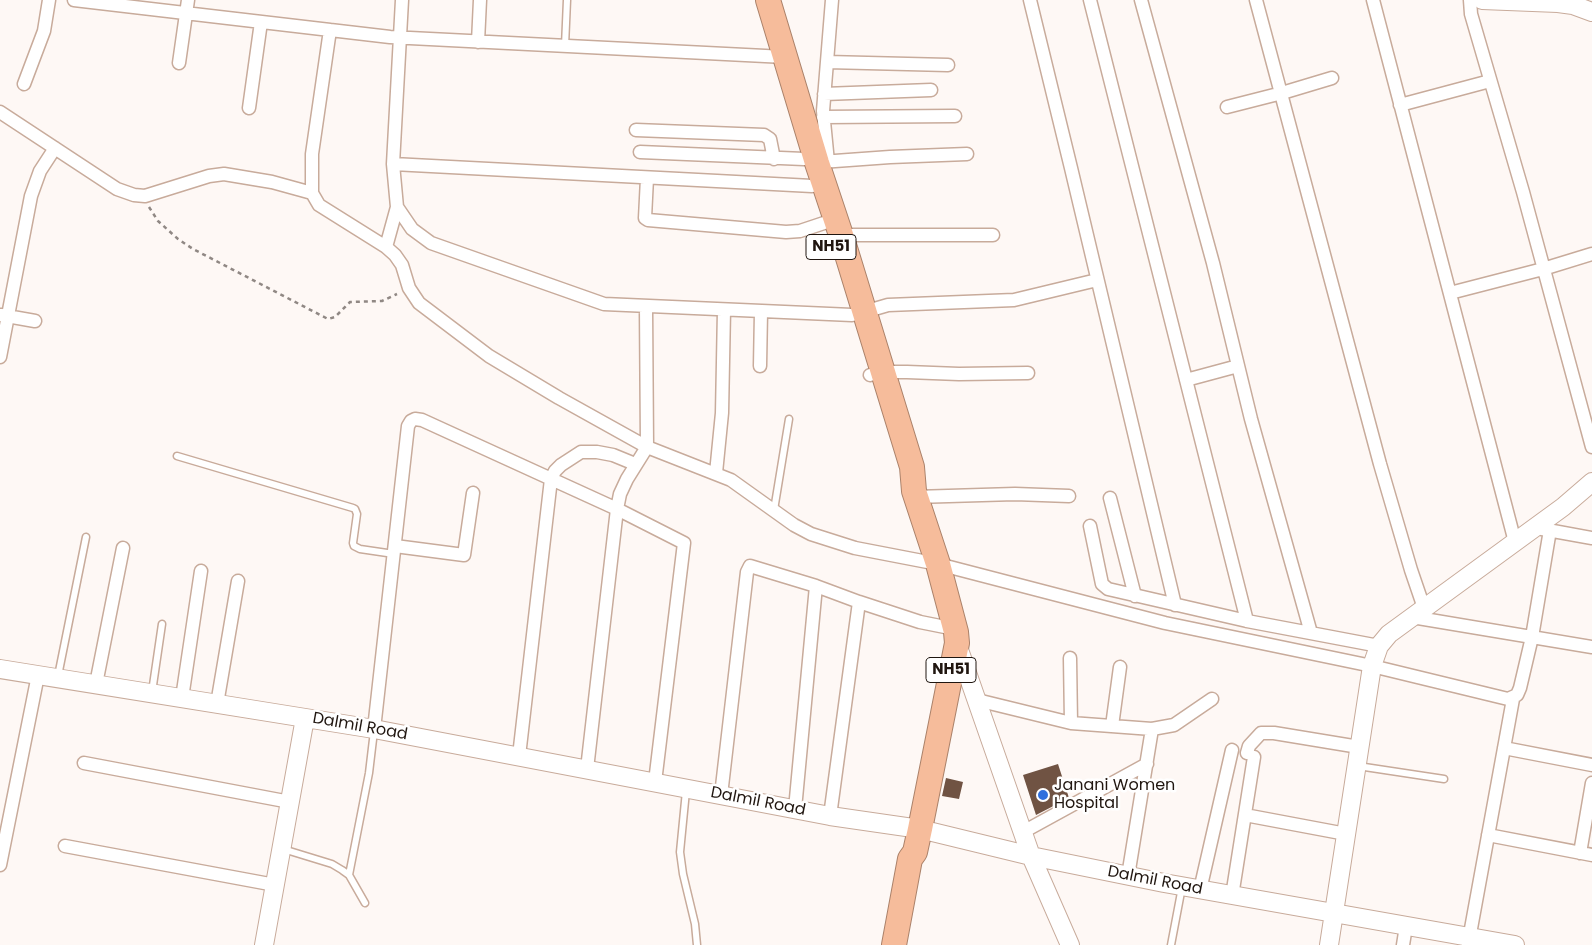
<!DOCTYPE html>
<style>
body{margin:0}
canvas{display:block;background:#fef8f5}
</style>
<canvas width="1592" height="945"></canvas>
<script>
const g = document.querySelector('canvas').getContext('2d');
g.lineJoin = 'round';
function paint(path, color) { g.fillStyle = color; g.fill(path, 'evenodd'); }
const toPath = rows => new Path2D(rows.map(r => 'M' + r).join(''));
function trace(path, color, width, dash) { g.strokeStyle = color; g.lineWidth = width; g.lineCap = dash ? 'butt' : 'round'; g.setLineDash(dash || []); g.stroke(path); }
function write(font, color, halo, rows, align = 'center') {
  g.font = font + ' Poppins,sans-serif'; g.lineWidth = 5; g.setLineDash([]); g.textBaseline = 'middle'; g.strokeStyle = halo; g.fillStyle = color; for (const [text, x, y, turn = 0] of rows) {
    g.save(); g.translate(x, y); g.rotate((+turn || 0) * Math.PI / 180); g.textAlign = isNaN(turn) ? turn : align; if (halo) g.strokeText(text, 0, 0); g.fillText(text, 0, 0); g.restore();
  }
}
const building = toPath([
 [1058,764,1069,798,1036,815,1023,775],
 [946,778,963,782,959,799,942,796]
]);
const path = toPath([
 [149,207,158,221,178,239,193,249,328,319,335,317,350,302,382,301,397,294]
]);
const lane = toPath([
 [565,46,567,0],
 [177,456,353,508,355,509,357,514,353,543,354,546,360,549,394,554],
 [774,510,789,419],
 [58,676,86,537],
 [152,692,162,624],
 [1358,766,1444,779],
 [686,791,680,852,683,874,695,924,697,945],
 [283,849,332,864,342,870,349,875,365,903],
 [349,875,369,773,374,731],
 [1171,945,1182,887]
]);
const street = toPath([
 [74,0,390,37,785,57],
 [402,0,393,164,397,207,412,229,431,243,604,304,852,315],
 [1030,0,1071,168,1175,605],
 [1090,0,1247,621],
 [1141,0,1213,263,1251,419,1311,633],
 [1256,0,1380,464,1411,570,1424,608],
 [1373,0,1515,542],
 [1470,0,1471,14,1523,192,1592,447],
 [330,30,312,154,312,193,319,205,386,247,395,255,402,265,409,288,419,303,489,356,559,398,647,447,731,480,794,525,811,534,855,548,938,564,1165,623,1372,666,1508,699,1517,695,1520,688,1532,637,1550,530],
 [478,42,480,0],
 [827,62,948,65],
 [179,63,188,0],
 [24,84,44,31,49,0],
 [824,94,931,90],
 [1400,105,1490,81],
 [1227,107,1282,93,1332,78],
 [249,108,261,22],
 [0,112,117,189,134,195,145,196,209,176,224,174,272,182,312,193],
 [823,117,955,116],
 [636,130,764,135,770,139,774,159],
 [640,152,804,159],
 [821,162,890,157,967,154],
 [828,162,823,111,832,0],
 [393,164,812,186],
 [647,178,645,218,648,220,786,232,800,231,824,223],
 [841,235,993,235],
 [386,247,397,207],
 [1450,293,1543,269,1592,254],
 [864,312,888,305,1014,300,1097,280],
 [1,315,35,321],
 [0,357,31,196,40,171,55,148],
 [760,366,761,312],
 [870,375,883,372,907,372,959,374,1028,373],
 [1186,380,1238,366],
 [716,473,722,413,724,310],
 [915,497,1015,494,1069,496],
 [1110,498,1135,596],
 [1090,526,1102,584,1108,589,1247,621,1379,646],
 [1542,529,1592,538],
 [395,546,464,555,473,493],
 [1412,617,1592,647],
 [1070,658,1071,723],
 [96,684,123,548],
 [182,698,201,571],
 [977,700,1071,723,1152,729,1174,725,1212,699],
 [217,704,238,581],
 [1112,726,1120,667],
 [374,729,408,426,411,421,415,419,422,420,617,509,684,543,655,782],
 [1504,748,1592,765],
 [1247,753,1249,746,1261,733,1274,733,1359,747],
 [519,756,551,479,555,471,561,465,581,452,597,452,613,455,635,464],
 [84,763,290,802],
 [587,769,617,509,620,494,627,479,647,447,646,307],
 [721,795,747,572,750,566,816,586,859,602,920,622,955,629],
 [795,809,816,586],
 [1245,815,1346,834],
 [830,816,859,602],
 [1023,832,1147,764],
 [1488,835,1592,855],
 [65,846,275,885],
 [1580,853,1592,783],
 [0,865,38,675],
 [1128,876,1152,729],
 [1200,890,1232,750],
 [1232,896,1254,757],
 [1403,945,1406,926],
 [1468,945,1513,699]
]);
const secondary = toPath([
 [1482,0,1558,3,1573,5,1592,12],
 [957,644,1031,856,1070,945],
 [0,669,374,729,830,816,920,829,1031,856,1164,883,1515,945],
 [264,945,305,718],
 [1329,945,1372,666,1379,646,1389,634,1563,507,1592,482]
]);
const highway = toPath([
 [768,0,817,163,841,235,912,467,914,491,938,564,956,632,957,643,920,829,915,852,910,859,894,945]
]);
const markers = [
 [1043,795,6,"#306fdd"]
];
const shields = [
 [831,247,50],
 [951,670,50]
];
const shieldNames = [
 ["NH51",831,247],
 ["NH51",951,670]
];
const streetNames = [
 ["Dalmil Road",360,727,10],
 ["Dalmil Road",758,802,11],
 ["Dalmil Road",1155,881,11]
];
const poiNames = [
 ["Janani Women",1054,786],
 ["Hospital",1054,804]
];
paint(building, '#705343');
trace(lane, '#c8ab9b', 9);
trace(street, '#c8ab9b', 15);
trace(secondary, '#c8ab9b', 20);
trace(highway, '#ab826a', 26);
trace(path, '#908884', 2.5, [4, 4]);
trace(lane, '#fff', 6);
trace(street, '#fff', 12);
trace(secondary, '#fff', 18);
trace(highway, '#f6bc9b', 24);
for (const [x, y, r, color] of markers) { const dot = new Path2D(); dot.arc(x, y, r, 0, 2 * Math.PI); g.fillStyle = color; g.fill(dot); trace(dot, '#fff', 2); }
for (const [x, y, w] of shields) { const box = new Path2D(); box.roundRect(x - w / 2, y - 12.5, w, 25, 4); g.fillStyle = '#fff'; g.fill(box); trace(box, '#201610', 1); }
write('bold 15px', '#201610', null, shieldNames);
write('16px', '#201610', '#fff', streetNames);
write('16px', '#201610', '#fff', poiNames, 'left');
</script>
